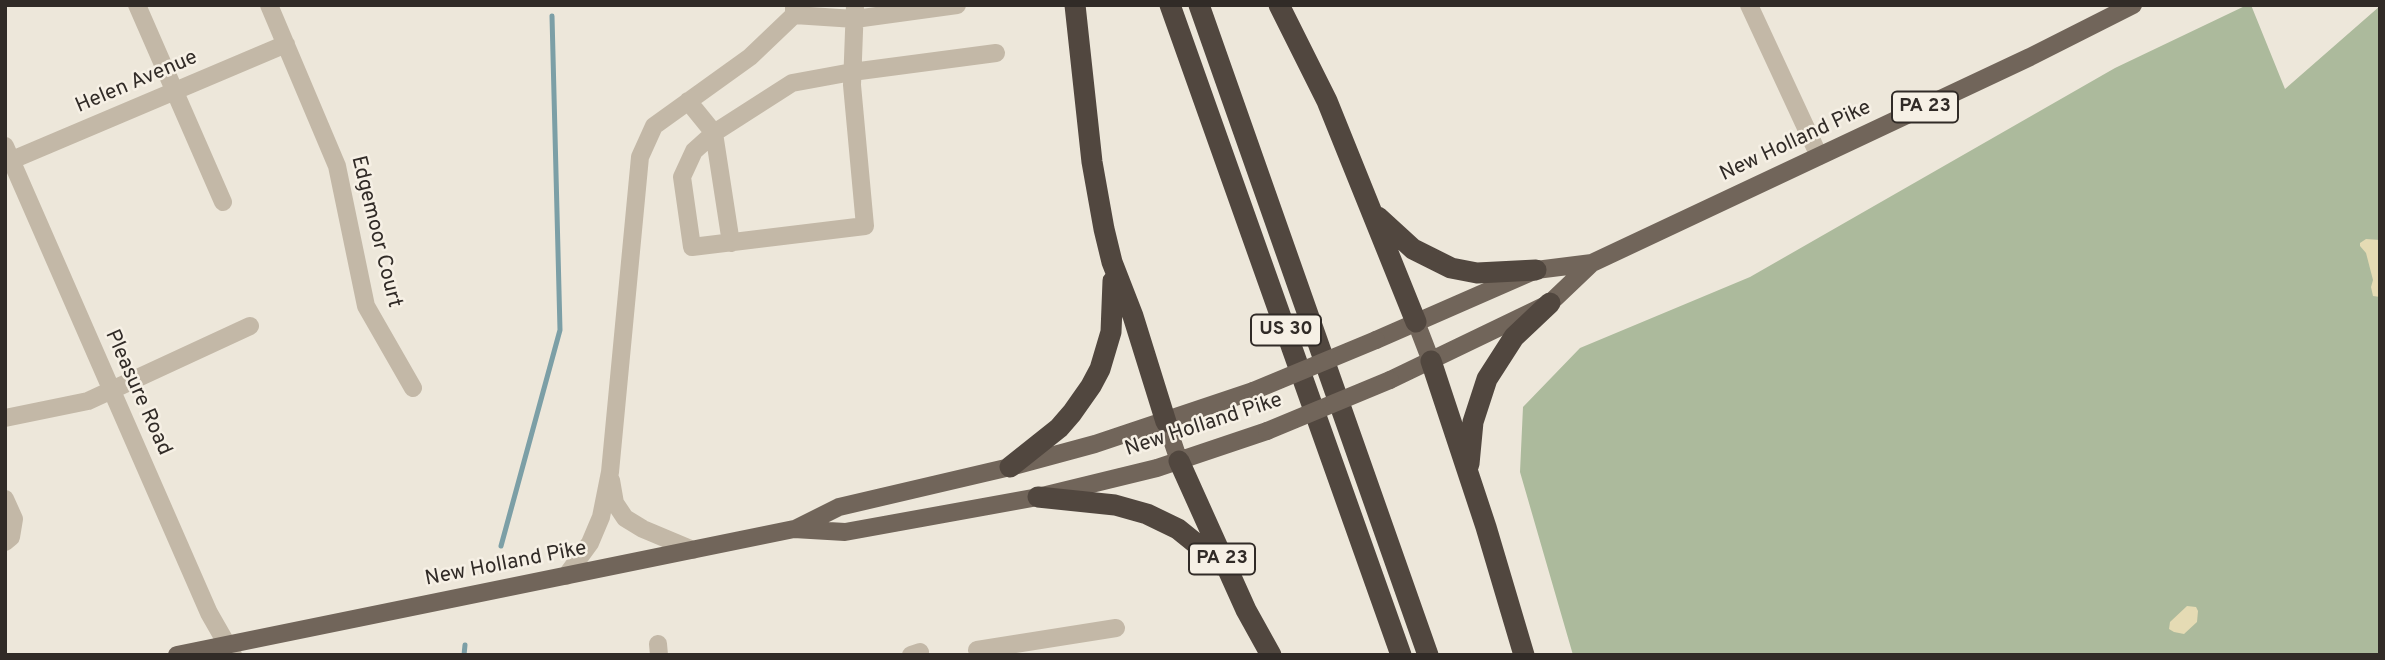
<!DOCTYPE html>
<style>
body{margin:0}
#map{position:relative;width:2385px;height:660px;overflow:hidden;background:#ede7da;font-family:Overpass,sans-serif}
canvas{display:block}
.frame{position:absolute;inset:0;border:7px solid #312b27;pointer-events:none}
</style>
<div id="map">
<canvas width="2385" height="660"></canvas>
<div class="frame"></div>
</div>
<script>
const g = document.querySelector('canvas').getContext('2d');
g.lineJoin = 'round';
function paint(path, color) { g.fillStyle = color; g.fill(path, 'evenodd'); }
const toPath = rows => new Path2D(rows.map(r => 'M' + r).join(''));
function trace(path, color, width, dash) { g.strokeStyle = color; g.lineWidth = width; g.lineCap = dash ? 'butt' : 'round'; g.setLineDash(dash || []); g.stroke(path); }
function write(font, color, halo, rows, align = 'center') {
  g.font = font + ' Overpass,sans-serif'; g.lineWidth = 5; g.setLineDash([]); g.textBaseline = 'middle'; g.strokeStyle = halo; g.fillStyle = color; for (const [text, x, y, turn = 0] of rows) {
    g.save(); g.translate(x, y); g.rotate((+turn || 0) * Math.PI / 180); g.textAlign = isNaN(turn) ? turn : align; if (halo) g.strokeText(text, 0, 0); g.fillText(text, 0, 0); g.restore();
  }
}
const green = toPath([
 [2247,5,2251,5,2285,89,2380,6,2380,655,1573,655,1520,472,1523,407,1580,348,1750,277,2115,68]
]);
const sand = toPath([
 [2366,239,2380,240,2380,297,2373,296,2371,287,2373,280,2366,253,2360,246,2360,243],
 [2187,606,2196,607,2198,611,2197,622,2184,634,2174,632,2169,629,2170,622]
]);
const stream = toPath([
 [501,546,560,330,552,16],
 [464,655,465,645]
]);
const minor = toPath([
 [137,5,223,202],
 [269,5,337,166,366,306,413,388],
 [1749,5,1819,156],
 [794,15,855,19,957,5],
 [688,101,714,133,694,151,682,177,692,247,865,226,852,85,855,5],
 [5,146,209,613,233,655],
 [5,163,286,44],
 [731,243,714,133,792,83,852,72,996,53],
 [5,418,88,401,250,326],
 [611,480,615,503,625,518,643,529,693,550],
 [5,499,14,519,11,537,5,542],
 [566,576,590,543,601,517,610,472,640,157,654,126,750,57,794,15,794,5],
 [658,644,659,655],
 [977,650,1116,628],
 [911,655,920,652]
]);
const major = toPath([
 [1416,322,1431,361],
 [1376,340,1536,270,1592,263,2030,57,2133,5],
 [1390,380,1550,303,1592,263],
 [1166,422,1179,461],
 [795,529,839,507,1010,467,1095,444,1253,391],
 [177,655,794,529,845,532,1038,497,1157,468,1267,431]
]);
const highway = toPath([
 [1075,5,1092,162,1104,229,1112,262,1133,316,1166,422],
 [1170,5,1401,655],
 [1199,5,1428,655],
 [1279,5,1327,101,1416,322],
 [1378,217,1413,249,1451,268,1477,273,1536,270],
 [1431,361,1486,527,1524,655],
 [1179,461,1246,610,1271,655],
 [1469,464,1473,422,1487,379,1514,337,1550,303],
 [1010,467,1059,428,1072,413,1091,386,1100,369,1111,332,1113,281],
 [1038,497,1115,505,1147,514,1178,529,1204,550,1220,565]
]);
const majorBridge = toPath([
 [1253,391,1376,340],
 [1267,431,1390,380]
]);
const shields = [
 [1925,107,66],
 [1286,330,70],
 [1222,559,66]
];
const shieldNames = [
 ["PA 23",1925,107],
 ["US 30",1286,330],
 ["PA 23",1222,559]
];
const streetNames = [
 ["Helen Avenue",137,83,-23],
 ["New Holland Pike",1796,142,-25],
 ["Edgemoor Court",375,232,76],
 ["Pleasure Road",137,393,66],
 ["New Holland Pike",1204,426,-18],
 ["New Holland Pike",506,565,-11]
];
paint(green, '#acba9c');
paint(sand, '#e5dbb4');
trace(stream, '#7c9fa6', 5);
trace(minor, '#c3b8a7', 18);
trace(major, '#71655a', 18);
trace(highway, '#51473f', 21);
trace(majorBridge, '#71655a', 18);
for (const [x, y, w] of shields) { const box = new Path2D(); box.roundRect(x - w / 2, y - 15.5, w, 31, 5); g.fillStyle = '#f6f0e5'; g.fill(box); trace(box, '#312b27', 2); }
write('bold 19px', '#312b27', null, shieldNames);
write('21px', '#312b27', '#f6f0e5', streetNames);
</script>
